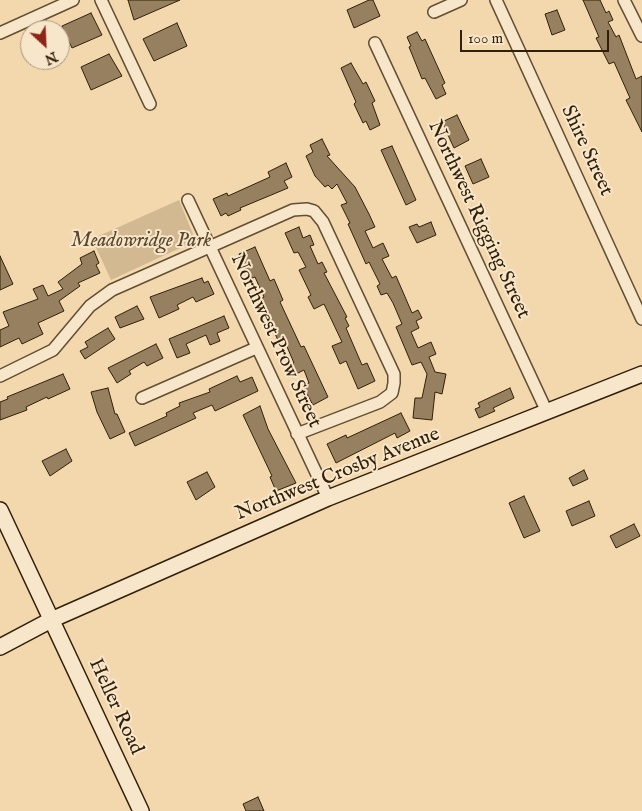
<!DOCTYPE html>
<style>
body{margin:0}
#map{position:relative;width:642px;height:811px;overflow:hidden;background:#f3d8ae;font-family:"IM FELL English",serif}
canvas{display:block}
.north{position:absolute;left:20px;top:20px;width:50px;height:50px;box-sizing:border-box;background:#f7e6ca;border:1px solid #a8977d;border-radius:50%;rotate:155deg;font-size:14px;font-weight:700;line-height:20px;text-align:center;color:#312009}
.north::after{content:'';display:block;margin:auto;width:18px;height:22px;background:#8f2418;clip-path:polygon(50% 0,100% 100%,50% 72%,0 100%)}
.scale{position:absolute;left:460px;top:30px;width:149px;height:22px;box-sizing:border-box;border:2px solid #312009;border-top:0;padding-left:6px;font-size:15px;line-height:18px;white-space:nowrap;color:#312009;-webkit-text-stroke:4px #f7e6ca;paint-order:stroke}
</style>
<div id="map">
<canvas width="642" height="811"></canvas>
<div class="north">N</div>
<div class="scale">100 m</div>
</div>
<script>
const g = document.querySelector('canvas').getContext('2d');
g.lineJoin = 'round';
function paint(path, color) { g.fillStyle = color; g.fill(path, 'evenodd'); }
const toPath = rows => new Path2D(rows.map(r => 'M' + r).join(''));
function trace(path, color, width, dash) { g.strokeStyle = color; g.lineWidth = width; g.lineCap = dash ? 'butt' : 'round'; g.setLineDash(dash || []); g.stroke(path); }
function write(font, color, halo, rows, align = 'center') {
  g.font = font + ' "IM FELL English",serif'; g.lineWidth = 4; g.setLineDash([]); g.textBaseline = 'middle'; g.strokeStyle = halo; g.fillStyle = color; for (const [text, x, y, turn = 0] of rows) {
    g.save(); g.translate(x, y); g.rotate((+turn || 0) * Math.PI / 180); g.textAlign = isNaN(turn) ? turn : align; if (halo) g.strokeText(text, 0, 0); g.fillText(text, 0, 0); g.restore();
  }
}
const green = toPath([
 [179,200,193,234,191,243,111,280,92,239]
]);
const building = toPath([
 [128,0,180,0,134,20,128,0],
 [369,0,373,0,380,16,354,28,347,10,369,0],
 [583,0,600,0,606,13,609,11,613,20,608,22,616,37,619,35,636,79,642,76,642,132,626,100,630,98,614,62,609,64,596,38,599,37,583,0],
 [557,10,565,30,552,35,545,14,557,10],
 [91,13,102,35,72,48,62,26,91,13],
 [177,23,187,46,154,61,143,39,177,23],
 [417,32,422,41,425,39,445,83,442,85,446,94,436,99,425,78,422,79,409,47,411,46,407,37,417,32],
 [109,54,122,76,91,90,81,67,109,54],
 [351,63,363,84,366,82,375,101,372,103,380,125,370,130,366,121,363,123,354,104,356,102,341,68,351,63],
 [457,115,469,140,454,148,442,122,457,115],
 [322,139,330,155,327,156,355,187,369,214,375,227,365,231,373,248,383,243,389,256,382,259,392,278,396,276,412,313,418,310,422,318,416,321,419,328,411,332,418,348,431,342,436,354,429,357,435,372,446,374,442,394,435,392,432,420,413,418,415,398,422,398,427,374,421,362,412,365,396,327,402,324,393,303,387,293,381,295,377,286,380,284,369,262,366,264,348,224,350,223,341,205,347,203,337,184,332,189,328,185,325,187,315,176,306,156,313,152,310,145,322,139],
 [392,146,416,200,406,205,381,150,392,146],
 [481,159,489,177,473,184,465,166,481,159],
 [286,163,292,177,284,181,288,188,240,208,241,210,228,216,226,213,221,216,213,199,227,193,228,196,270,177,268,172,286,163],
 [431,222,436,235,417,243,409,227,417,224,419,227,431,222],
 [299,227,303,238,310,235,314,245,310,246,318,264,322,262,327,272,324,273,347,317,345,318,349,326,346,328,362,365,367,363,375,381,358,389,346,361,340,364,332,346,342,342,324,304,314,309,308,297,311,295,299,270,306,267,298,252,294,253,285,233,299,227],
 [255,247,270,281,274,279,283,300,280,302,301,347,304,346,328,397,313,405,307,394,303,396,299,387,309,383,304,370,294,375,290,365,294,363,285,342,280,345,260,299,264,297,255,277,250,279,239,254,255,247],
 [94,251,99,263,96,265,100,273,78,283,80,286,59,301,64,311,38,323,43,334,22,344,19,338,0,347,0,330,9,326,3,312,38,299,33,289,43,285,48,296,63,289,58,282,82,264,80,258,94,251],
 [0,256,13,284,0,290,0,256],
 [202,278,204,283,208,281,214,294,196,302,193,297,177,305,179,309,159,318,150,297,202,278],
 [137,306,144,319,120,328,115,317,137,306],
 [224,316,229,328,217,333,220,341,210,345,206,335,186,344,190,353,177,358,169,339,224,316],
 [108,328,115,339,85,359,80,351,88,347,85,342,108,328],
 [156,344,163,358,147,366,144,362,129,371,131,374,117,383,108,368,156,344],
 [63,374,70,389,48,399,47,397,26,407,27,410,0,420,0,402,8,399,7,397,63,374],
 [237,376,240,382,252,377,258,391,215,411,212,405,193,413,196,418,135,446,129,433,167,416,166,413,180,406,179,403,210,392,209,389,237,376],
 [108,388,115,414,117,414,125,432,110,439,97,412,91,392,108,388],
 [510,388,514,398,493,408,495,411,479,418,475,409,480,407,478,403,510,388],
 [260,406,268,429,296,483,276,491,270,477,272,476,243,415,260,406],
 [401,413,410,431,397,438,395,433,336,463,327,444,346,435,347,438,401,413],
 [66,449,72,461,50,476,42,461,66,449],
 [584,470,588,479,573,486,569,478,584,470],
 [207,472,215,487,196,500,187,482,207,472],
 [524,496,540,531,524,538,509,503,524,496],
 [589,501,595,516,572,526,566,511,589,501],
 [634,524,640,536,616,548,610,536,634,524],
 [258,797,264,811,246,811,243,804,258,797]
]);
const street = toPath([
 [101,0,150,104],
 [496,0,642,319],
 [624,0,642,36],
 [434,12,461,0],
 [0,33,73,0],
 [375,43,547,412],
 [188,200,328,498],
 [0,376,53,350,90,306,112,290,293,210,307,209,314,211,323,222,394,374,394,383,392,393,380,402,297,434],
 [142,398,256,348]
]);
const secondary = toPath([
 [0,510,141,811],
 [0,647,51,620,328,498,642,374]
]);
const streetNames = [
 ["Shire Street",586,151,65],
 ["Northwest Rigging Street",478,220,65],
 ["Northwest Prow Street",275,341,65],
 ["Northwest Crosby Avenue",338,475,-22],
 ["Heller Road",115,707,65]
];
const parkNames = [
 ["Meadowridge Park",141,242]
];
paint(green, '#d2b992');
paint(building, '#96805f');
trace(building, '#312009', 1);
trace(street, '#624e32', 14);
trace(secondary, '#312009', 18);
trace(street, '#f7e6ca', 11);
trace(secondary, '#f7e6ca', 15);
write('20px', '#312009', '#f7e6ca', streetNames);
write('italic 20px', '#59462b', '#f7e6ca', parkNames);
</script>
